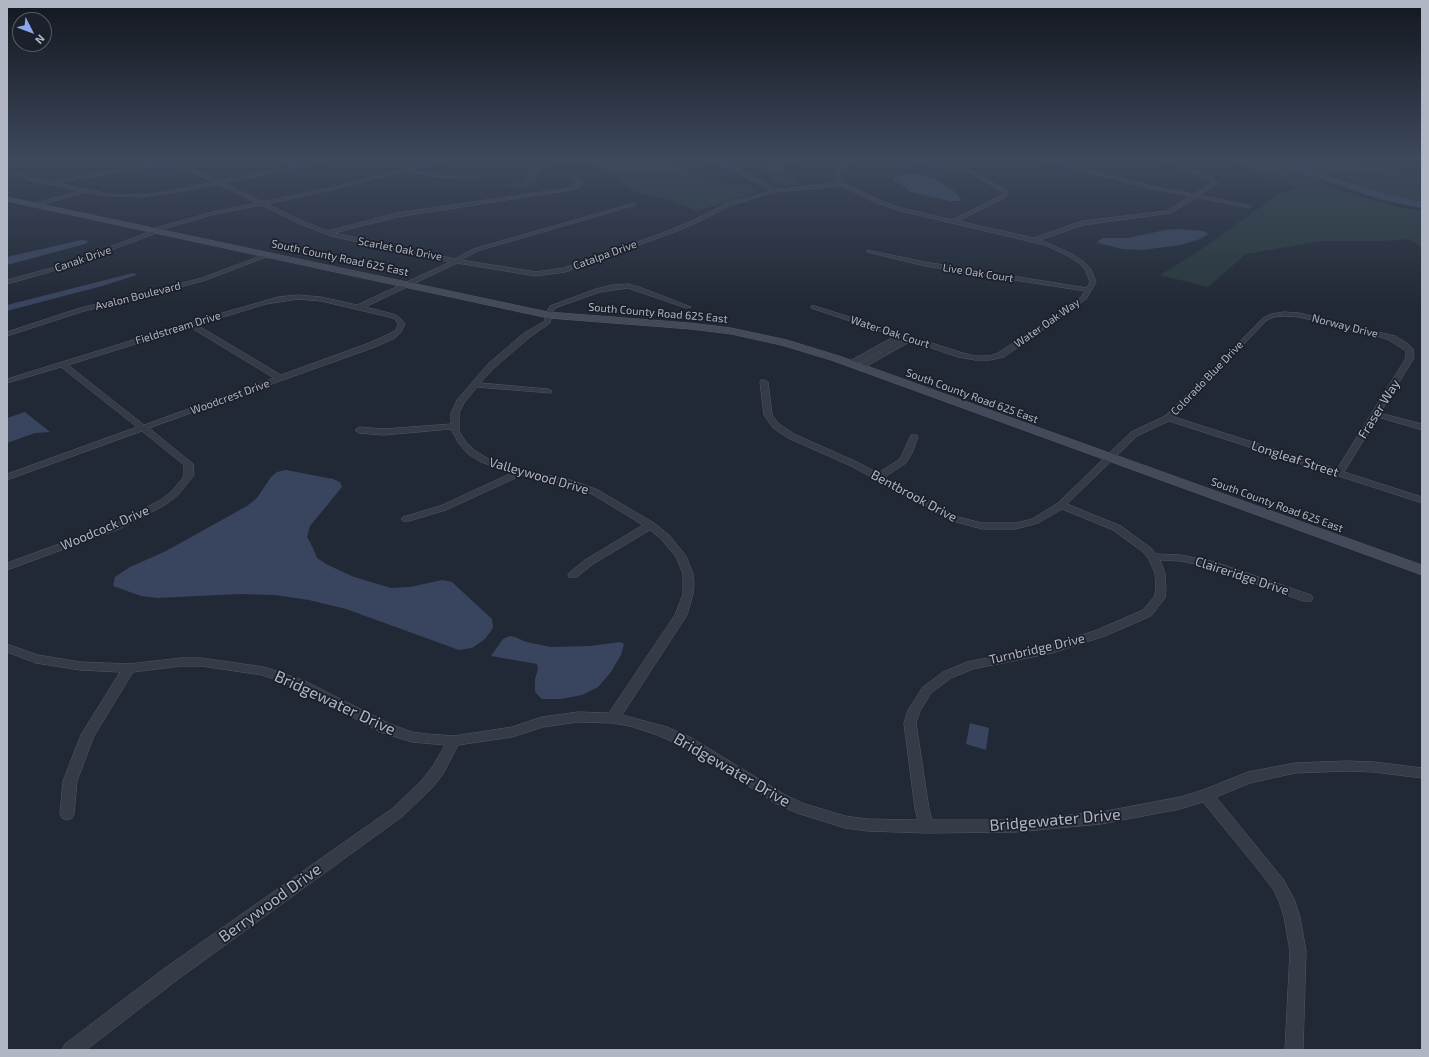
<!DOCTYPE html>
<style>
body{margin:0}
#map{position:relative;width:1429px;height:1057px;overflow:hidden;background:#222936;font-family:"Exo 2",sans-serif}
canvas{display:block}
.frame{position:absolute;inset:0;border:8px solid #b0b6c3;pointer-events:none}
.north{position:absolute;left:12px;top:12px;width:40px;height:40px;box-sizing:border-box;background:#1b202b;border:1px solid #575c68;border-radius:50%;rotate:132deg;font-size:11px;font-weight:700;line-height:16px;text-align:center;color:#b0b6c3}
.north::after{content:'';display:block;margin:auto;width:14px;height:18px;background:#89a8ee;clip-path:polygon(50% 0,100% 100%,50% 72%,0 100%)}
</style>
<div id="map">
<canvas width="1429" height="1057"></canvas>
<div class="frame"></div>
<div class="north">N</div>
</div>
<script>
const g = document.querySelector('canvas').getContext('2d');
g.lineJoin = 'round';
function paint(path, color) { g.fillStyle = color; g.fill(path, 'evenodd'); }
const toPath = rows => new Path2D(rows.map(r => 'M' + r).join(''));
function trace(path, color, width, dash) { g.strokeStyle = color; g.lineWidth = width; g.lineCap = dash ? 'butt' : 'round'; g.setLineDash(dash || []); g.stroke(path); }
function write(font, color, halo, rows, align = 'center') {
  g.font = font + ' "Exo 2",sans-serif'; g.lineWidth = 3.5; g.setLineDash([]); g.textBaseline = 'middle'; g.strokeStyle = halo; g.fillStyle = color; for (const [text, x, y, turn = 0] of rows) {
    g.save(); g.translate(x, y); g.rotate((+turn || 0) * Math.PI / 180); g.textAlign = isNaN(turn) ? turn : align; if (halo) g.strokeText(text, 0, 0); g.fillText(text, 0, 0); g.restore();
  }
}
const green = toPath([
 [565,159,660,159,692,172,732,186,746,183,758,192,697,211,669,200,638,193,600,168,581,163,563,162,542,166,537,180,528,186,522,189,502,187,522,180,527,172,538,165],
 [773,159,799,159,785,167,800,184,784,186,770,179,764,162],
 [1225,159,1244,159,1308,175,1333,187,1351,194,1402,208,1422,211,1422,248,1409,239,1385,241,1321,241,1246,254,1208,287,1160,275,1197,252,1279,194,1295,188,1285,183,1239,172,1253,169],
 [1271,159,1336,159,1422,174,1422,203,1390,197,1368,190,1345,178,1306,169]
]);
const water = toPath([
 [905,173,921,174,935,179,954,191,962,201,949,201,911,192,903,186,893,180,893,178],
 [1178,229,1204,231,1208,234,1200,239,1180,245,1142,250,1122,249,1098,243,1098,241,1103,238,1128,238,1165,230],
 [81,240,89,241,85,244,7,265,7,257],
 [133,273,137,275,102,286,7,311,7,305],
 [25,412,50,432,35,433,7,443,7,418],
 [286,470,333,479,340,482,342,487,310,526,307,537,313,548,317,558,328,565,354,577,391,588,410,587,442,580,452,582,492,619,493,628,485,639,472,648,459,650,346,609,309,600,275,595,240,594,157,598,141,596,113,586,115,577,130,567,166,551,247,506,257,498,271,477,277,472],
 [510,636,515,637,526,642,551,647,590,646,620,642,624,644,621,655,611,672,598,687,582,695,561,699,542,699,535,692,535,679,538,669,537,664,491,656,503,639],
 [970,723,989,728,986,750,966,744]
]);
const river = toPath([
 [1253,159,1267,159,1299,166,1388,195,1422,202,1422,208,1382,200,1293,170,1254,161,1253,159]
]);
const street = toPath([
 [278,159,283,159,299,165,330,159,336,159,223,183,262,202,335,187,443,159,448,159,410,170,429,174,480,177,482,178,480,179,429,176,404,171,335,189,267,204,302,221,328,231,397,213,570,188,578,182,568,174,570,172,583,182,580,187,571,190,397,217,334,233,455,259,473,249,635,203,635,205,477,251,461,260,536,272,564,268,668,231,692,221,727,203,771,191,732,169,701,160,701,159,706,159,736,167,776,189,839,183,836,179,835,170,841,163,852,159,857,159,845,165,839,171,840,179,844,183,879,200,901,208,952,220,1000,196,1004,193,971,173,906,159,912,159,972,171,1008,191,1008,194,1004,198,958,221,1034,238,1082,221,1167,211,1190,196,1148,188,1043,160,1043,159,1048,159,1150,186,1194,194,1212,183,1209,180,1159,159,1164,159,1213,178,1217,182,1217,184,1199,195,1252,206,1249,208,1196,197,1171,213,1083,225,1040,240,1072,254,1083,261,1091,269,1096,282,1086,299,1004,357,990,360,975,360,958,357,911,341,860,370,856,368,857,366,904,339,902,338,854,366,848,366,848,362,895,336,811,308,811,306,815,306,963,353,975,356,990,356,998,353,1081,297,1085,291,925,266,867,252,867,250,925,262,1087,288,1090,282,1086,271,1079,263,1068,256,1045,245,897,210,875,202,841,186,775,192,731,205,696,223,672,233,565,272,536,276,457,263,365,307,393,314,399,317,405,324,401,332,395,338,375,347,149,428,193,464,194,475,178,495,165,505,119,529,7,570,7,563,111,525,159,501,172,491,182,479,184,475,184,465,142,431,7,480,7,474,137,427,61,367,7,383,7,379,188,323,278,297,298,295,321,297,357,305,450,262,331,236,298,223,261,205,216,214,159,230,159,232,63,268,7,284,7,280,59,266,152,231,152,229,213,212,257,203,218,184,172,193,142,197,108,196,86,192,34,207,31,205,32,204,80,191,28,180,14,173,16,172,31,178,50,182,138,166,165,164,184,165,219,181,294,166,278,159],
 [165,166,181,167,214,182,172,191,142,195,108,194,57,183,138,168,165,166],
 [298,299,321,301,389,317,395,319,398,324,396,330,389,334,369,343,281,375,197,325,266,304,298,299],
 [190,327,274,378,144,425,68,365,190,327],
 [266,254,271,255,206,280,128,301,84,311,7,336,7,332,80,308,127,297,202,278,266,254],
 [628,284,639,287,691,307,686,308,628,288,600,292,555,308,551,315,550,323,530,337,494,368,480,383,548,389,552,391,551,393,477,387,464,403,459,413,459,431,466,442,474,450,487,458,511,467,574,481,598,490,654,523,669,535,686,556,693,574,694,584,693,594,687,615,622,715,667,727,690,737,787,796,805,804,845,816,867,819,918,820,915,809,904,723,908,710,923,687,943,672,967,662,1047,646,1097,630,1143,610,1154,597,1156,590,1155,573,1148,558,1143,552,1113,530,1062,509,1038,523,1016,529,982,529,952,521,851,466,788,438,773,428,764,415,760,382,761,380,764,380,768,382,772,415,779,424,794,434,857,462,878,473,900,459,911,435,917,435,918,437,912,453,906,463,885,477,958,517,982,523,1016,523,1032,519,1058,503,1131,432,1165,416,1263,318,1271,314,1284,312,1299,313,1378,332,1395,336,1407,343,1413,349,1414,358,1380,413,1422,424,1422,430,1378,417,1344,472,1422,497,1422,503,1169,421,1137,436,1067,504,1121,526,1151,548,1156,554,1181,555,1215,562,1311,595,1313,598,1311,601,1303,601,1209,567,1181,561,1160,560,1165,573,1166,590,1165,598,1151,616,1105,636,1052,653,973,669,951,678,931,693,920,711,916,723,929,809,932,820,1016,820,1101,812,1180,797,1203,790,1248,772,1295,763,1346,761,1374,762,1422,768,1422,778,1374,772,1346,771,1295,773,1250,783,1216,797,1283,879,1294,899,1300,917,1306,951,1303,1050,1285,1050,1290,951,1284,917,1279,901,1273,889,1261,873,1203,802,1180,809,1101,824,1016,832,927,833,867,831,845,828,797,813,777,804,705,759,680,745,657,735,630,726,613,723,578,722,543,727,512,737,458,745,443,774,432,788,403,816,177,980,86,1050,62,1050,65,1044,165,968,393,808,422,780,433,766,445,745,412,742,380,732,297,687,262,675,201,666,181,666,133,672,94,736,77,781,74,814,72,818,67,820,62,818,60,814,63,781,81,735,120,672,80,670,36,663,7,652,7,644,38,655,80,662,129,664,181,658,201,658,264,667,305,681,390,724,412,732,427,734,454,736,512,727,542,717,578,712,609,713,675,615,683,594,683,574,676,557,661,539,650,530,593,564,577,577,569,577,568,575,569,573,585,560,643,525,592,494,568,485,522,475,446,510,409,521,403,521,401,519,403,517,440,506,512,473,481,462,468,454,459,444,451,429,384,435,359,433,355,430,359,427,384,429,451,424,451,413,457,400,488,364,524,333,545,321,545,315,550,306,596,289,612,285,628,284],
 [1284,316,1299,317,1374,335,1389,340,1406,351,1406,358,1337,469,1174,417,1267,320,1274,317,1284,316]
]);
const secondary = toPath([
 [7,197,548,312,690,323,731,328,787,340,839,356,1422,565,1422,575,831,360,781,345,731,334,690,329,548,318,7,201,7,197]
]);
const farStreetnames = [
 ["Scarlet Oak Drive",400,249,11],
 ["Catalpa Drive",605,255,-20],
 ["South County Road 625 East",340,258,12],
 ["Canak Drive",83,259,-19],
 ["Live Oak Court",978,273,9],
 ["Avalon Boulevard",138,296,-14],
 ["South County Road 625 East",658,313,5],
 ["Water Oak Way",1047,323,-35],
 ["Norway Drive",1345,326,14],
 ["Fieldstream Drive",178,328,-17],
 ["Water Oak Court",890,332,18],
 ["Colorado Blue Drive",1207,378,-46],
 ["South County Road 625 East",972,396,20],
 ["Woodcrest Drive",230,397,-20],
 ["South County Road 625 East",1277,505,20]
];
const streetNames = [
 ["Fraser Way",1379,409,-58],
 ["Longleaf Street",1295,459,18],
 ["Valleywood Drive",539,476,16],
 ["Bentbrook Drive",914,496,28],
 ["Woodcock Drive",105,528,-23],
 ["Claireridge Drive",1242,576,18],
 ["Turnbridge Drive",1037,649,-13]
];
const nearStreetnames = [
 ["Bridgewater Drive",335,703,25],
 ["Bridgewater Drive",732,770,30],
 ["Bridgewater Drive",1055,820,-5],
 ["Berrywood Drive",270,903,-36]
];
paint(green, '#28393b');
paint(water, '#39455e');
paint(river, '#39455e');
trace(street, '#535964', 1);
trace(secondary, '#535964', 1);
paint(street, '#353b47');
paint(secondary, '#444a59');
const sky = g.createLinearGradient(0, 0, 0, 307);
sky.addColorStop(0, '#13171e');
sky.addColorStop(0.52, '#3e495d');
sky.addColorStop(1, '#3e495d00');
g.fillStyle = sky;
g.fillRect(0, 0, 1429, 307);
write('11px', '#b0b6c3', '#1b202b', farStreetnames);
write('13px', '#b0b6c3', '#1b202b', streetNames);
write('16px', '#b0b6c3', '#1b202b', nearStreetnames);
</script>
